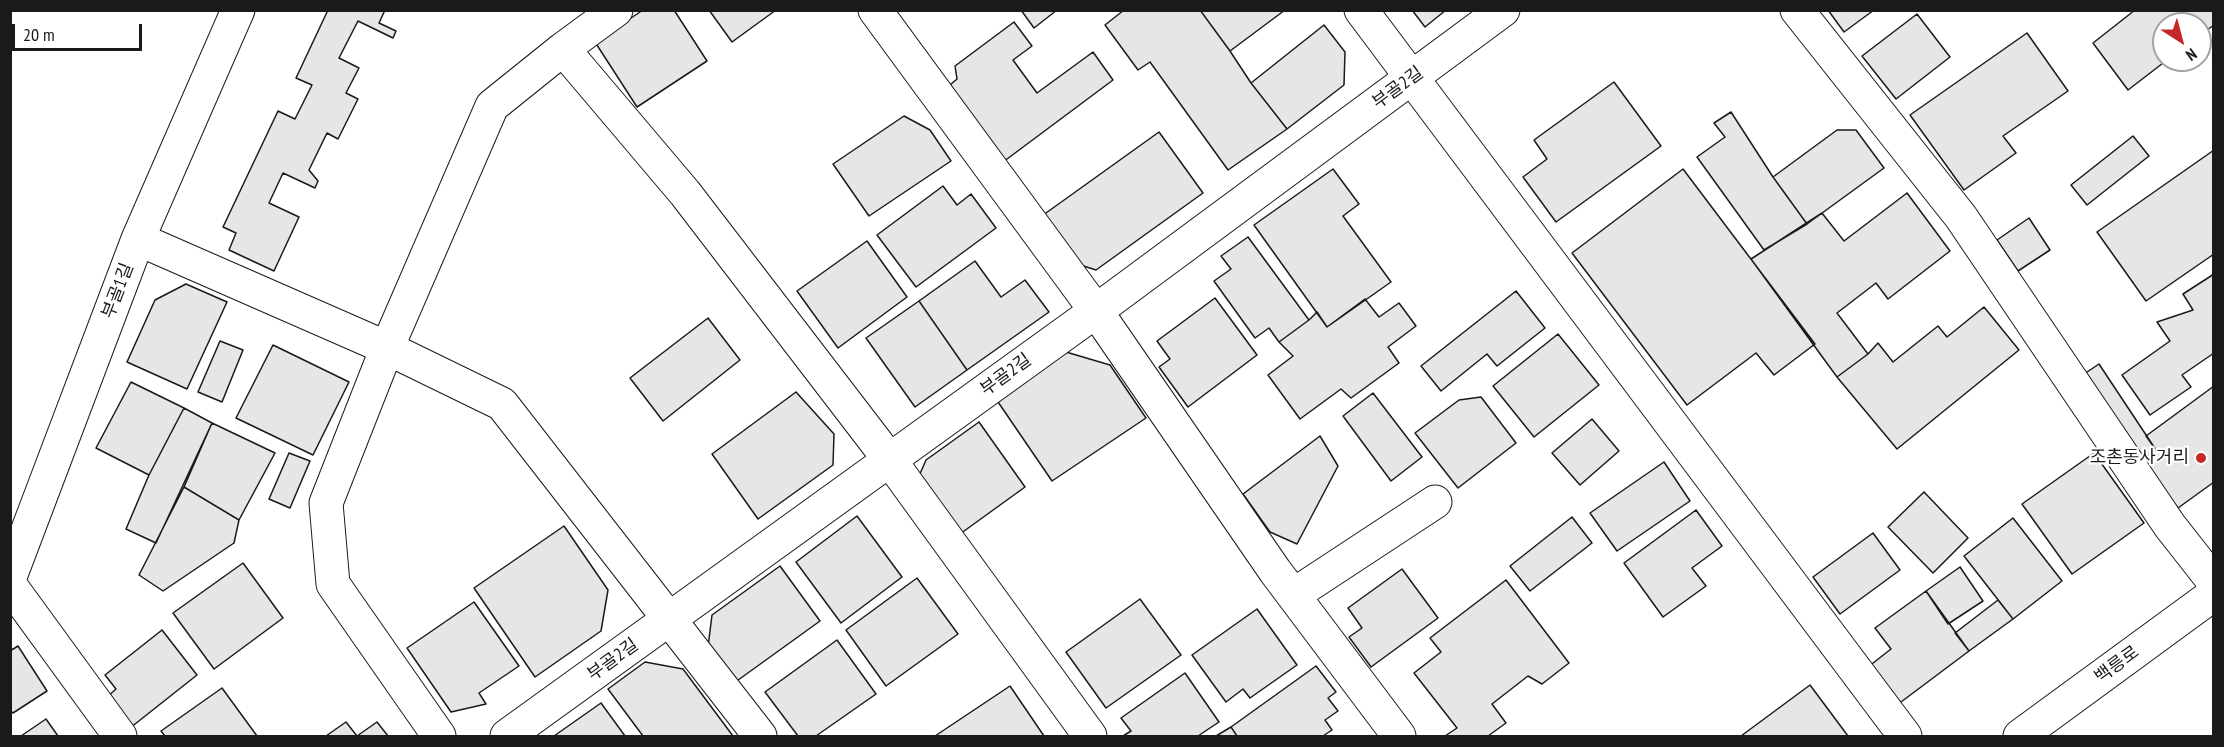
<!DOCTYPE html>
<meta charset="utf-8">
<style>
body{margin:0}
#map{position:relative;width:2224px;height:747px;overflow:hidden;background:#fff;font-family:"PT Sans Narrow",sans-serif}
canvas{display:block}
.frame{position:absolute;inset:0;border:12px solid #1a1a1a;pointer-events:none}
.north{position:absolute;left:2152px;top:12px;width:60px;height:60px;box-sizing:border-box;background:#fff;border:2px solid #a3a3a3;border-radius:50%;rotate:144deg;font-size:16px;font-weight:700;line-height:24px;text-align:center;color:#1a1a1a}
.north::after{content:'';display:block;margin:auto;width:21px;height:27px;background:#c62828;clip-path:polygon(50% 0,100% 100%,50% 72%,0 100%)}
.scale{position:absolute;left:12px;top:24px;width:130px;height:27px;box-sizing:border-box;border:3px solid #1a1a1a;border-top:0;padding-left:8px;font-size:18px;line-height:21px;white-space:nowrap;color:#1a1a1a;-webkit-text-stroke:4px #fff;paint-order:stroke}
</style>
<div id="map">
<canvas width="2224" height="747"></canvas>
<div class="frame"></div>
<div class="north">N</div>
<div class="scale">20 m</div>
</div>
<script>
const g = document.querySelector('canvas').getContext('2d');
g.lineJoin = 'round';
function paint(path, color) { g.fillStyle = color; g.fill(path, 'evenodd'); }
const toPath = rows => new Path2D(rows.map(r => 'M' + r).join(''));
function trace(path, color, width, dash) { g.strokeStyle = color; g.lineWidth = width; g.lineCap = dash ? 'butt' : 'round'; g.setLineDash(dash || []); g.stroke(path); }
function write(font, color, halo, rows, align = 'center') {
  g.font = font + ' "PT Sans Narrow","Noto Sans KR",sans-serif'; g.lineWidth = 4.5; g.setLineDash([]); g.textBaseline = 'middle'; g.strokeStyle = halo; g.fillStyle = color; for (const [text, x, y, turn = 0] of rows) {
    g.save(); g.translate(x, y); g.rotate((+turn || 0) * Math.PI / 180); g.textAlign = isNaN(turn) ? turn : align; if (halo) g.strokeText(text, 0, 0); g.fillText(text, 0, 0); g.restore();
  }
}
const building = toPath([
 [328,10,385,10,379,23,396,31,393,38,358,21,339,58,359,68,346,93,358,99,338,139,327,133,309,170,318,181,315,188,283,173,269,203,299,217,274,271,229,250,236,233,223,227,278,111,295,119,312,85,296,78,328,10],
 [643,10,674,10,707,61,637,107,595,42,643,10],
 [709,10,776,10,732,42,709,10],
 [1021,10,1057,10,1034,28,1021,10],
 [1124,10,1200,10,1230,51,1251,83,1287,129,1228,170,1150,62,1138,70,1105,25,1124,10],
 [1200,10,1285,10,1230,51,1200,10],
 [1412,10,1446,10,1425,27,1412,10],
 [1828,10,1874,10,1844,32,1828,10],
 [2135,10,2214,10,2214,25,2200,35,2200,24,2164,24,2164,60,2167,60,2128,90,2093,43,2135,10],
 [1917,14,1950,57,1896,99,1862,56,1917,14],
 [1014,22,1032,46,1013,60,1037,93,1093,52,1113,80,999,165,944,90,957,79,955,66,1014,22],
 [1324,25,1345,52,1344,85,1287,129,1251,83,1324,25],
 [2027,33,2068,91,2003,136,2016,153,1964,190,1910,115,2027,33],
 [1614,82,1661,146,1556,222,1523,177,1547,159,1534,140,1614,82],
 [1731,112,1773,177,1807,224,1764,250,1697,157,1725,137,1714,123,1731,112],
 [904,116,930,130,951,161,869,216,833,164,904,116],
 [1837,130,1856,130,1884,168,1807,224,1773,177,1837,130],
 [1159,132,1203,193,1096,270,1071,262,1039,218,1159,132],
 [2133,136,2149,156,2087,205,2071,185,2133,136],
 [2214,150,2214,254,2146,301,2097,232,2214,150],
 [1333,169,1359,204,1343,216,1391,282,1327,327,1254,225,1333,169],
 [1683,169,1815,344,1774,375,1756,353,1687,405,1572,253,1683,169],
 [943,186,957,205,971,194,996,228,916,287,877,235,943,186],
 [1907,193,1950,251,1888,299,1876,283,1837,313,1868,354,1837,377,1751,259,1822,213,1844,241,1907,193],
 [2029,218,2050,250,2018,271,1997,240,2029,218],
 [1248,237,1309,320,1279,342,1269,328,1255,338,1214,281,1231,269,1221,256,1248,237],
 [867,241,907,297,838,348,797,291,867,241],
 [975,261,1001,297,1025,280,1049,312,967,370,919,301,975,261],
 [2214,274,2214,353,2182,375,2191,387,2150,415,2122,375,2170,341,2157,322,2193,310,2183,294,2214,274],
 [186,284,227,302,187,389,127,362,155,300,186,284],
 [1516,291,1545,328,1497,366,1487,354,1441,391,1421,366,1516,291],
 [1215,298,1257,355,1188,407,1159,367,1170,359,1157,341,1215,298],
 [1365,299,1379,317,1399,303,1416,326,1388,347,1399,363,1351,398,1341,389,1300,419,1268,375,1293,356,1279,342,1309,320,1317,312,1327,327,1365,299],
 [919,301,967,370,915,407,866,338,919,301],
 [1984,307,2019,350,1897,449,1837,377,1868,354,1878,343,1893,362,1938,326,1947,337,1984,307],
 [708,318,740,360,663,421,630,378,708,318],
 [1558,334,1599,385,1534,437,1493,386,1558,334],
 [220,341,243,350,222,402,198,392,220,341],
 [273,345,349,382,313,455,236,418,273,345],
 [1066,352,1110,365,1146,418,1052,481,996,399,1066,352],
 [2099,364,2156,450,2126,470,2069,384,2099,364],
 [131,382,184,408,149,475,96,448,131,382],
 [2214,386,2214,482,2178,508,2141,460,2156,450,2146,436,2214,386],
 [796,392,834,434,833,465,758,519,712,454,796,392],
 [1373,393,1422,457,1391,481,1343,416,1373,393],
 [1481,397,1516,443,1458,488,1415,433,1459,400,1481,397],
 [184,408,212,423,156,543,126,529,149,475,184,408],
 [1592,419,1619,451,1580,485,1552,453,1592,419],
 [979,422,1025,487,960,534,919,476,926,460,979,422],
 [212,423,275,453,239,520,184,487,212,423],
 [1320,436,1338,466,1297,544,1270,532,1243,494,1320,436],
 [289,453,310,461,290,508,269,499,289,453],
 [2094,453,2144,523,2072,574,2022,504,2094,453],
 [1664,462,1690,501,1617,551,1590,513,1664,462],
 [184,487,239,520,234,543,163,591,139,575,184,487],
 [1924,492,1968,538,1933,573,1888,527,1924,492],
 [1696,510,1722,546,1692,568,1706,586,1663,617,1624,563,1696,510],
 [857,516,902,577,841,623,796,562,857,516],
 [1572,517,1592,543,1530,591,1510,566,1572,517],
 [2013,518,2062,581,2013,619,1964,556,2013,518],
 [564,526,608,590,601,631,535,677,474,588,564,526],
 [1873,533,1900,570,1840,614,1813,577,1873,533],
 [243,563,283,618,214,669,173,613,243,563],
 [780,566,820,621,734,683,708,647,712,615,780,566],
 [1960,567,1983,601,1948,624,1926,591,1960,567],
 [1402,569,1438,618,1371,667,1349,637,1362,628,1348,608,1402,569],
 [917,578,958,634,886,686,846,630,917,578],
 [1506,580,1569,663,1542,684,1528,676,1492,704,1506,723,1488,736,1445,736,1457,728,1414,673,1441,652,1430,638,1506,580],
 [1926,591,1969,651,1897,705,1868,667,1891,649,1875,628,1926,591],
 [1140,599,1181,655,1106,708,1066,652,1140,599],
 [1998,600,2013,619,1969,651,1955,633,1998,600],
 [474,602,519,666,479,693,486,704,451,712,407,648,474,602],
 [1257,609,1297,665,1250,698,1243,689,1226,702,1192,655,1257,609],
 [162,630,197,675,130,728,106,698,116,689,105,675,162,630],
 [837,640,876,694,816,736,798,736,765,692,837,640],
 [18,646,47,691,13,713,10,710,10,651,18,646],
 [645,662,683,669,733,736,643,736,608,689,645,662],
 [1316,666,1336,692,1328,698,1338,711,1325,720,1332,730,1323,736,1237,736,1231,727,1316,666],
 [1185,673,1219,722,1198,736,1123,736,1131,731,1121,718,1185,673],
 [1810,685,1848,736,1741,736,1810,685],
 [1010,686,1044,736,935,736,1010,686],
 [222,688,257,736,165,736,161,731,222,688],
 [601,703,625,736,554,736,601,703],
 [46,719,58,736,21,736,46,719],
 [346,722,357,736,377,722,388,736,326,736,346,722],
 [1231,727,1237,736,1216,736,1231,727]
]);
const minor = toPath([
 [875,10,1096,311,1275,571,1399,736],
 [1361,10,1905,736],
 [1797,10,1961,217,2170,526,2214,582],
 [563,49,685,193,889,459,1090,736],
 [138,239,387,348,502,404,760,736],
 [10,577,138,239,238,10],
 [10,585,120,736],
 [1295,594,1435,502],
 [439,736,333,584,326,503,387,348,492,106,563,49,616,10],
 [507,736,1096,311,1503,10],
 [2020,736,2214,594]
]);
const markers = [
 [2201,458,6,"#c62828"]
];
const streetNames = [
 ["부골2길",1398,88,-36],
 ["부골1길",118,291,-69],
 ["부골2길",1006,375,-36],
 ["부골2길",613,660,-36],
 ["백릉로",2117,665,-36]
];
const poiNames = [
 ["조촌동사거리",2189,458]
];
paint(building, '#e6e6e6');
trace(building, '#1a1a1a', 1.5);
trace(minor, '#1a1a1a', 35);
trace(minor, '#fff', 33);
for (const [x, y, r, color] of markers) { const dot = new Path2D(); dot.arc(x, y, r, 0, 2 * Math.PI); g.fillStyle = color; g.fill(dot); trace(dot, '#fff', 2); }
write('18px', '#1a1a1a', '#fff', streetNames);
write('18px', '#1a1a1a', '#fff', poiNames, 'right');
</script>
